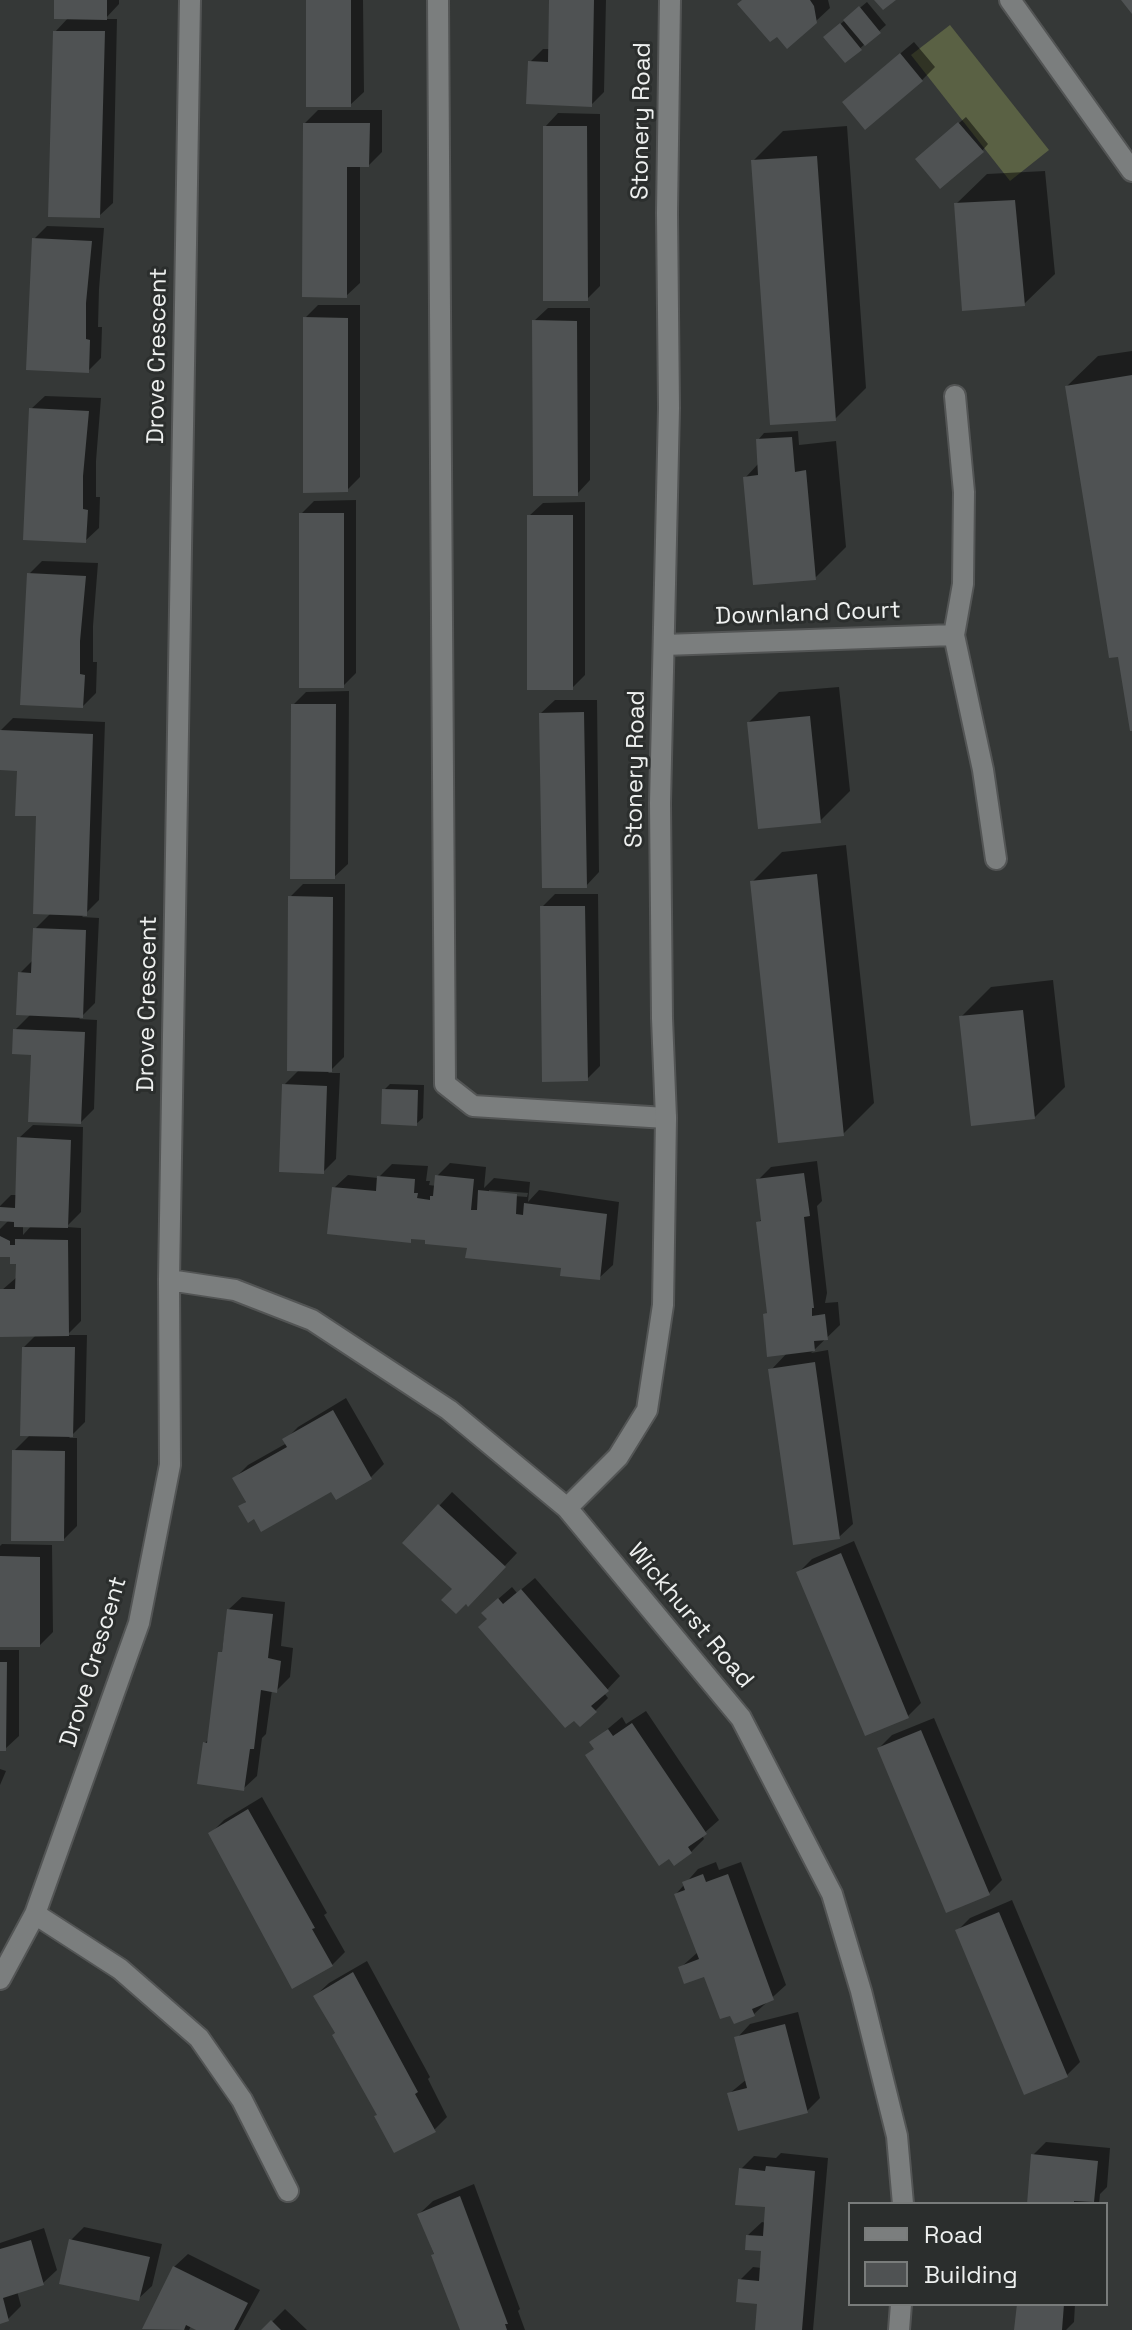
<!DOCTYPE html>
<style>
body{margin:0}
#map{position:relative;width:1132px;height:2330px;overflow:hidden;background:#353837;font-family:"Space Grotesk",sans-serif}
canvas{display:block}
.legend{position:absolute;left:848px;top:2202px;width:260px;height:104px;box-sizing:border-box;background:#2b2e2d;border:2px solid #797c7b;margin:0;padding:10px 14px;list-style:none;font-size:24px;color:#eef0ef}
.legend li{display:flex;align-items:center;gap:16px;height:40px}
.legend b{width:40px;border:2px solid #797c7b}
</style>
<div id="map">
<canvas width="1132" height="2330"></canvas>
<ul class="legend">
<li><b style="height:10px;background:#7b7e7e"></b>Road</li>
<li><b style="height:22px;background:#4f5253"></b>Building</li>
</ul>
</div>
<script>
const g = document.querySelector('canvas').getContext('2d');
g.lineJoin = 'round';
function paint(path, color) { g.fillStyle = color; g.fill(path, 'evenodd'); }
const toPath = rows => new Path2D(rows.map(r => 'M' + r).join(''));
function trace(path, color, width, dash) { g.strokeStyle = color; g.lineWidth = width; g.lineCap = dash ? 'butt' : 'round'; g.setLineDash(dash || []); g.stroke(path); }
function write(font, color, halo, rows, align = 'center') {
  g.font = font + ' "Space Grotesk",sans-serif'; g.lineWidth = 6; g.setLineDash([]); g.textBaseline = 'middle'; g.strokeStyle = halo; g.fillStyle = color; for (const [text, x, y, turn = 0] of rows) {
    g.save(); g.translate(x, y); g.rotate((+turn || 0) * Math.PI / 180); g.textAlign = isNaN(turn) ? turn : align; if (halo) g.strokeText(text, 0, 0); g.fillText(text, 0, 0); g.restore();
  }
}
const green = toPath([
 [950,25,1049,150,1010,181,911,55]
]);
const shadow = toPath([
 [56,0,119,0,119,4,105,19,117,19,113,203,99,216,55,32,69,17],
 [308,0,363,0,364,92,350,105],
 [551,0,606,0,604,92,591,105,530,62,543,49,550,49],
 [744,0,828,0,830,8,816,21,777,35],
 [867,2,886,25,846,61,832,31],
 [914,42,935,67,922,80,858,89],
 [318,110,382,110,382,152,369,165,360,165,360,283,346,296,305,123],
 [558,113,600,114,600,286,587,299,545,127],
 [966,117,988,144,982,151,924,153],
 [847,126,866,388,835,419,753,161,783,131],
 [1045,171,1055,274,1024,304,956,204,987,174],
 [47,226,104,228,99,289,98,327,102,327,101,358,88,371,34,239],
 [318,305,360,305,360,477,347,490,305,318],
 [548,308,590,308,590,480,577,494,534,321],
 [1132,351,1132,729,1125,654,1067,386,1098,356],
 [45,396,101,398,96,461,96,497,100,497,99,528,85,541,31,409],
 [798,431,799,445,836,441,846,547,815,578,745,478,759,463,758,440,764,433],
 [356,500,356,673,343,686,301,514,314,501],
 [585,502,585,675,572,688,529,516,543,503],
 [42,561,98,563,93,626,93,662,97,662,96,693,83,706,29,574],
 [839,687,850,791,820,821,749,722,779,692],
 [349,691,348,864,334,877,293,705,306,692],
 [555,700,597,700,599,872,586,886,541,713],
 [13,718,105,722,99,900,82,917,99,918,95,1003,79,1019,97,1020,94,1109,81,1122,15,1030,31,1014,20,973,34,959,35,929,51,913,38,814,19,769,0,768,0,731],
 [846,845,874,1103,843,1134,752,882,782,852],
 [303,884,345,884,344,1057,328,1073,340,1073,336,1159,323,1172,284,1085,300,1069,290,897],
 [555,894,598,894,600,1066,587,1079,542,907],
 [1053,980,1065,1087,1035,1117,961,1017,991,987],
 [390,1084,424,1085,423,1118,416,1124,384,1090],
 [33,1125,83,1127,81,1212,66,1227,81,1228,81,1321,67,1335,87,1335,85,1422,69,1438,77,1438,77,1526,64,1539,14,1451,30,1435,24,1347,37,1334,0,1335,2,1290,17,1277,18,1262,12,1255,0,1255,0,1229,9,1220,0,1219,0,1206,11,1195,18,1195,19,1138],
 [23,1225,32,1225,23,1235],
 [817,1161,822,1201,817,1206,827,1293,825,1303,838,1302,840,1325,811,1353,828,1350,853,1524,839,1537,771,1370,788,1352,765,1315,769,1310,758,1223,762,1219,758,1180,771,1167],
 [450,1163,486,1167,484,1188,494,1178,530,1182,528,1202,539,1190,619,1202,613,1265,599,1278,563,1266,469,1246,428,1239,413,1237,410,1240,334,1188,348,1175,378,1178,392,1164,428,1166,426,1181,430,1181,429,1185,436,1186,437,1176],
 [489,1190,528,1193,527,1197,489,1194],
 [346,1398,384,1464,371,1477,254,1517,241,1507,247,1500,235,1478,248,1465,287,1443,285,1440,298,1427],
 [452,1492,517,1553,481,1591,405,1543],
 [854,1541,921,1703,908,1716,799,1572,812,1559],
 [2,1544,52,1545,53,1632,40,1645,0,1645,0,1546],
 [535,1578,620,1676,604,1693,608,1698,595,1711,489,1619,497,1600,512,1587,517,1593],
 [242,1597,285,1602,281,1646,293,1648,290,1677,277,1690,272,1690,266,1734,262,1738,257,1776,243,1789,205,1743,209,1739,228,1610],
 [0,1650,19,1650,19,1736,5,1749,0,1749],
 [646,1711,719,1820,702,1835,704,1839,691,1852,592,1742,622,1717,626,1724],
 [934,1718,1002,1880,989,1893,879,1748,892,1735],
 [0,1769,6,1771,0,1785],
 [262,1797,327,1913,324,1915,345,1952,332,1965,211,1833,224,1820],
 [716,1862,719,1870,741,1862,786,1985,754,2014,705,1974,680,1968,698,1952,676,1894,698,1869],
 [1012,1900,1080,2062,1067,2075,957,1931,970,1918],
 [367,1961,430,2077,428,2079,447,2117,434,2130,379,2114,315,1996,329,1983],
 [798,2012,820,2098,807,2111,730,2093,747,2079,737,2038,750,2024],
 [1046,2142,1110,2148,1107,2187,1100,2194,1099,2204,1028,2204,1033,2155],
 [781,2153,828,2158,813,2330,757,2330,759,2302,740,2280,753,2267,762,2268,763,2249,748,2235,762,2222,766,2223,767,2205,741,2169,754,2156,776,2158],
 [474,2184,520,2309,518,2311,525,2330,462,2330,419,2214,433,2201],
 [84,2227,162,2244,152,2286,138,2299,71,2240],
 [44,2228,57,2270,43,2283,17,2291,21,2306,8,2319,0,2321,0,2243],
 [188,2254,260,2290,238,2330,200,2330,191,2326,189,2330,145,2328,174,2267],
 [1019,2304,1075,2304,1074,2322,1066,2330,1016,2330],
 [285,2309,307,2330,264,2330]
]);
const building = toPath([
 [54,0,107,0,107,20,54,19],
 [306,0,351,0,351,107,306,107],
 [549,0,594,0,592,107,526,104,528,61,548,62],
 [742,0,810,0,814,6,817,23,787,49,777,37,770,42,737,4],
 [874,0,896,0,883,10],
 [1121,0,1132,0,1132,14],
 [859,6,881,33,865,46,843,20],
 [840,23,862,50,845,63,823,37],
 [53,31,105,31,100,218,48,217],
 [900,53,923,81,865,130,842,102],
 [958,122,984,152,940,189,915,159],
 [303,123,370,123,369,167,347,167,347,298,302,297],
 [543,126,587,126,588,301,543,301],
 [817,156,836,421,770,425,751,160],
 [1015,200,1025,306,962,311,954,203],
 [32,238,92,241,86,303,86,339,90,340,89,373,26,370],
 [303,317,348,318,348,492,303,493],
 [532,320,577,321,578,496,533,496],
 [1132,375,1132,731,1130,731,1118,657,1109,658,1065,386],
 [29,408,89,411,83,476,83,509,88,510,86,543,23,540],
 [792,437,795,472,806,470,816,580,753,585,743,477,758,475,756,439],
 [299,513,344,513,344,688,299,688],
 [527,515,573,515,573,690,527,690],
 [27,573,86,576,80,641,80,674,85,675,83,708,20,705],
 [291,704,336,704,335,879,290,879],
 [584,712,587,888,542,888,539,713],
 [810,716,821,823,758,829,747,722],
 [0,730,93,734,87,916,33,914,36,816,15,816,17,771,0,770],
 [817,874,844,1136,778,1143,750,881],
 [288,896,333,897,332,1072,287,1071],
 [540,906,585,906,588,1081,542,1082],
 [33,928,86,930,83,1018,16,1015,18,972,31,973],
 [1023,1010,1035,1119,971,1126,959,1016],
 [13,1029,85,1032,81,1124,28,1122,31,1055,12,1054],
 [282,1084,327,1086,324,1174,279,1172],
 [382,1089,418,1090,417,1126,381,1124],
 [17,1137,71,1140,68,1228,14,1227,14,1222,0,1221,0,1207,15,1208],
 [804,1173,810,1216,804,1217,814,1308,812,1308,812,1316,825,1314,828,1340,814,1341,815,1351,767,1357,763,1314,767,1313,756,1222,761,1221,756,1179],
 [435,1175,474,1179,471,1210,477,1210,478,1190,517,1194,516,1214,523,1215,524,1203,607,1214,600,1280,560,1276,561,1268,465,1258,467,1248,425,1244,425,1240,411,1239,411,1243,327,1234,332,1187,376,1191,377,1176,415,1179,414,1193,418,1193,417,1198,430,1200,430,1196,433,1196],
 [0,1236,10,1241,10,1245,15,1245,15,1239,68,1240,69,1336,0,1337,0,1289,15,1289,16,1264,10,1264,10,1257,0,1257],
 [22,1347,75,1347,73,1437,20,1436],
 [815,1362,840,1539,793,1545,768,1369],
 [333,1410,372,1479,336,1500,331,1492,261,1532,254,1519,248,1523,238,1506,246,1502,232,1478,287,1447,282,1439],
 [12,1450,65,1451,64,1541,11,1541],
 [438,1504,506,1567,468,1607,466,1604,456,1614,441,1600,452,1589,402,1543],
 [841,1553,909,1718,865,1736,796,1572],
 [0,1556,40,1557,40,1647,0,1647],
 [521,1589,609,1691,591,1706,597,1712,580,1727,574,1721,565,1728,478,1627,487,1619,481,1613,498,1598,503,1604],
 [227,1609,273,1614,268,1658,281,1661,277,1693,261,1690,254,1749,250,1749,244,1791,197,1784,203,1742,207,1743,218,1652,222,1652],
 [0,1662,7,1662,6,1751,0,1751],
 [632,1723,707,1834,688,1847,692,1853,674,1866,669,1859,659,1866,585,1755,594,1749,589,1742,608,1729,613,1736],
 [921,1730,990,1895,946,1913,877,1748],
 [248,1809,315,1928,312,1929,333,1966,292,1989,208,1833],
 [703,1874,706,1882,728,1874,774,2000,752,2009,755,2016,734,2024,730,2016,720,2019,704,1977,684,1984,678,1967,699,1959,674,1894,685,1890,682,1882],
 [999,1912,1068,2077,1024,2095,955,1930],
 [353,1972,418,2092,415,2094,436,2132,394,2153,374,2116,377,2115,332,2035,335,2033,313,1996],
 [785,2024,808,2113,738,2131,727,2093,747,2088,734,2037],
 [1031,2154,1098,2161,1094,2202,1074,2201,1074,2204,1027,2204],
 [766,2166,815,2171,802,2330,755,2330,757,2304,736,2302,738,2279,759,2281,761,2251,745,2250,746,2235,763,2236,765,2207,735,2205,739,2168,765,2171],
 [460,2196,508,2324,505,2324,507,2330,460,2330,431,2255,434,2254,417,2214],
 [69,2239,150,2257,139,2301,59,2284],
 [31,2240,44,2285,3,2298,9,2321,0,2324,0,2249],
 [173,2266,248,2303,234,2330,196,2330,186,2325,184,2330,142,2329],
 [1017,2304,1064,2304,1062,2330,1014,2330],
 [271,2320,281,2330,261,2330]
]);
const service = toPath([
 [438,0,445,1084,473,1106,666,1118]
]);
const minor = toPath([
 [954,635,983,770,996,859],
 [664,645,954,635,963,584,964,492,955,396],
 [169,1280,235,1290,312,1320,449,1410,567,1508,741,1718,832,1894,861,1991,897,2136,903,2204],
 [567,1508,618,1457,647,1410,663,1305,666,1118,662,1018,660,803,669,408,667,213,670,0],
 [35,1914,120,1969,199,2038,242,2100,288,2191],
 [0,1979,35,1914,139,1623,170,1465,169,1280,190,0],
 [899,2330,901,2304]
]);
const tertiary = toPath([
 [1010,0,1132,171]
]);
const streetNames = [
 ["Stonery Road",642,121,-89],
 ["Drove Crescent",158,356,-89],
 ["Downland Court",808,614,-2],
 ["Stonery Road",636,769,-89],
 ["Drove Crescent",148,1004,-89],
 ["Wickhurst Road",690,1616,50],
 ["Drove Crescent",94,1662,-73]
];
paint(green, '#5a6144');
paint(shadow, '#0007');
paint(building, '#4f5253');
trace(service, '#535555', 24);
trace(minor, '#535555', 24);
trace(tertiary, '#535555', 24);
trace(service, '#7b7e7e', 20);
trace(minor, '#7b7e7e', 20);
trace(tertiary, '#7b7e7e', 20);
write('24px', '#eef0ef', '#2b2e2d', streetNames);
</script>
